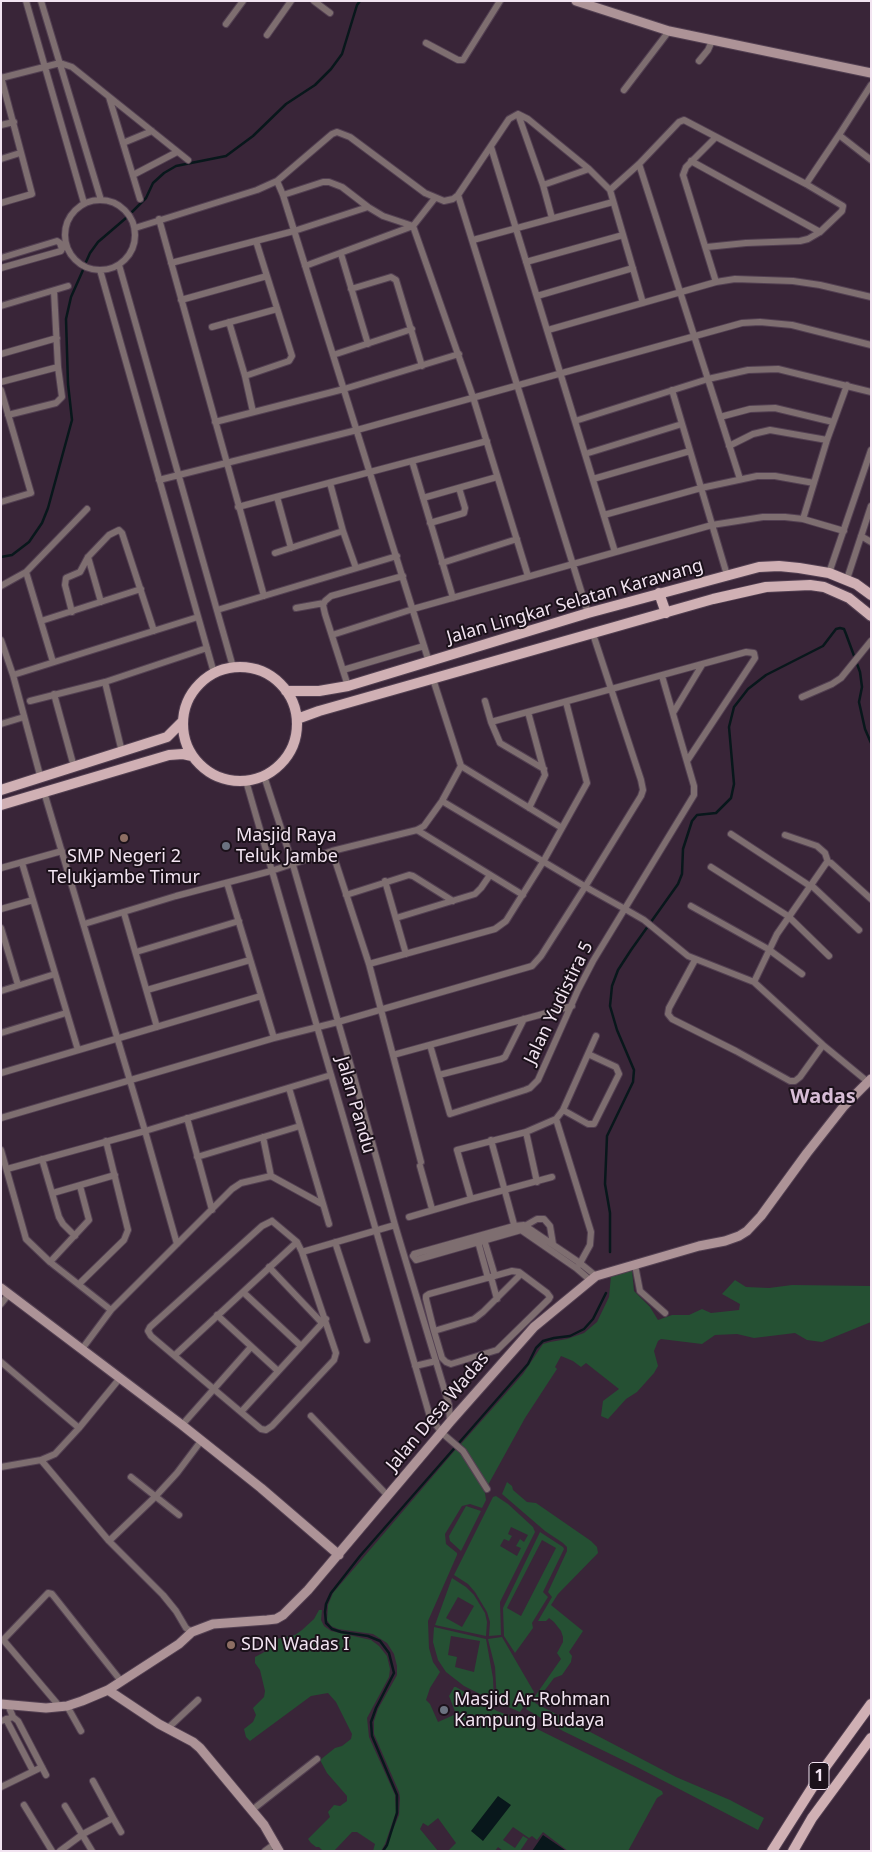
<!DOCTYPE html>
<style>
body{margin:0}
#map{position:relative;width:872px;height:1852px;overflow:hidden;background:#392538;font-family:"Noto Sans",sans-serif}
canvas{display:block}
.frame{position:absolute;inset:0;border:2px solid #f2e4f1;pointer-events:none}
</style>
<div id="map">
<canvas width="872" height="1852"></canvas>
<div class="frame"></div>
</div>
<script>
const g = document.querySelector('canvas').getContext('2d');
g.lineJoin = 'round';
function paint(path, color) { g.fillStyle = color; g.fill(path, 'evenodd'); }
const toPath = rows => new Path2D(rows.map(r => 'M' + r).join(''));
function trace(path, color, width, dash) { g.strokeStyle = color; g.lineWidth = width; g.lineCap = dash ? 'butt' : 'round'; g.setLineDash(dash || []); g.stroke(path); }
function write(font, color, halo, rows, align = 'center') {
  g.font = font + ' "Noto Sans",sans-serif'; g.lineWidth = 4; g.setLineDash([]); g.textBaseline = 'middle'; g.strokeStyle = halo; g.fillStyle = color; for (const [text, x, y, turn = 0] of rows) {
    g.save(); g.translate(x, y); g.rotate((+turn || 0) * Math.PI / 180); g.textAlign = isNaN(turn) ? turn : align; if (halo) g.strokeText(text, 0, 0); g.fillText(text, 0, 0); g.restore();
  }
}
const green = toPath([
 [632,1270,634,1291,650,1307,658,1320,672,1315,689,1315,702,1309,711,1313,739,1310,740,1304,722,1294,735,1280,746,1287,769,1288,792,1285,871,1286,871,1322,822,1342,807,1340,795,1333,754,1338,737,1334,715,1335,702,1344,661,1339,658,1341,654,1351,658,1366,654,1373,637,1392,626,1399,608,1419,601,1416,603,1401,619,1389,586,1363,581,1367,573,1361,561,1356,555,1367,557,1369,555,1372,525,1418,488,1485,461,1444,523,1374,543,1344,550,1342,567,1339,584,1333,597,1322,609,1297,611,1276],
 [457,1448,466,1459,485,1493,486,1500,482,1508,470,1504,462,1506,445,1534,446,1544,457,1553,457,1555,428,1621,429,1648,433,1662,440,1672,430,1688,426,1700,430,1704,438,1722,456,1714,449,1696,454,1687,456,1687,497,1711,513,1717,662,1791,663,1794,657,1798,628,1851,568,1851,543,1832,537,1840,532,1836,529,1838,513,1827,503,1840,515,1848,523,1836,528,1839,520,1851,503,1851,498,1847,495,1851,448,1851,456,1843,438,1818,428,1826,423,1823,420,1829,438,1851,384,1851,399,1815,400,1798,399,1792,374,1734,374,1721,378,1709,397,1675,397,1666,394,1654,387,1643,373,1634,338,1629,331,1626,327,1620,328,1605,333,1593],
 [507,1482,512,1486,513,1490,527,1502,536,1503,591,1541,597,1547,598,1553,558,1594,551,1605,583,1631,569,1652,572,1656,571,1662,562,1675,554,1678,535,1703,676,1777,730,1800,764,1818,758,1830,635,1766,563,1731,526,1709,561,1659,557,1653,563,1642,563,1637,561,1631,554,1622,549,1618,546,1621,538,1621,552,1597,548,1592,567,1551,567,1547,563,1543,545,1531,502,1494],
 [496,1496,508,1504,533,1527,535,1532,500,1602,501,1635,489,1636,490,1622,487,1612,475,1592,468,1584,454,1575,493,1497],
 [511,1527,528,1535,524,1542,520,1539,516,1546,521,1548,517,1556,500,1546,504,1539,509,1541,512,1536,508,1534],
 [466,1506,481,1511,461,1551,450,1541,449,1536],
 [540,1532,563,1547,564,1549,543,1592,548,1597,532,1623,533,1628,515,1653,504,1636,503,1608],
 [542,1540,556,1548,521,1616,507,1608],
 [452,1578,466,1587,474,1595,485,1613,487,1622,486,1636,435,1625],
 [458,1597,474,1606,462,1627,446,1618],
 [319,1610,322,1610,321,1620,324,1626,331,1631,371,1640,379,1646,387,1656,390,1669,389,1677,367,1718,369,1737,395,1795,396,1812,385,1844,381,1851,373,1851,375,1844,357,1832,352,1832,334,1851,323,1851,319,1847,316,1847,311,1843,308,1839,330,1817,328,1812,334,1805,340,1806,347,1801,347,1796,327,1773,320,1760,335,1748,342,1746,351,1739,352,1734,336,1702,328,1693,311,1696,250,1741,246,1737,244,1729,253,1722,256,1715,253,1708,264,1697,265,1691,260,1670,255,1663,255,1657,270,1649,267,1641,295,1635,302,1630,314,1619],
 [434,1627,486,1639,493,1678,494,1701,464,1686,446,1672,438,1660,433,1642],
 [451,1636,480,1641,474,1672,455,1667,457,1657,448,1655],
 [502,1637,534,1692,520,1712,497,1702,495,1667,488,1639]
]);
const water = toPath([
 [498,1796,511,1805,483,1841,471,1831],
 [543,1835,565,1850,565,1851,532,1851]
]);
const stream = toPath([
 [132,212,146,198,153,183,164,173,176,166,226,156,253,136,286,104,315,85,331,69,342,54,357,5,360,1],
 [86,262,90,253,98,242,126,218],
 [1,557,12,555,29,542,42,523,48,508,72,420,68,384,66,319,71,297,83,270],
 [610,1252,610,1213,605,1184,607,1136,633,1082,634,1070,617,1030,610,1006,612,986,618,970,631,950,678,884,682,874,683,849,692,821,697,815,716,813,731,798,734,784,729,727,734,707,748,689,766,675,823,646,836,629,840,628,844,629,846,634,860,672,862,687,859,702,865,729,871,743],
 [383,1851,387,1845,397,1813,397,1795,372,1736,371,1722,376,1708,394,1673,389,1653,380,1641,368,1636,341,1632,332,1629,326,1623,325,1612,326,1604,331,1593,360,1556,528,1364,536,1348,543,1341,554,1338,570,1336,584,1329,593,1319,606,1293]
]);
const street = toPath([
 [26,1,84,203],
 [41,1,101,200],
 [314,1,330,13],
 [226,24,243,1],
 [267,35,291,1],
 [426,43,458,60,463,60,500,1],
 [699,61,708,50,712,41],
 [1,77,32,194,1,203],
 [1,78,60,63,72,67,188,160],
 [871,85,839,135,871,160],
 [624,90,669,31],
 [109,97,140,199],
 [518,114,543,185,552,218],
 [1,125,14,122],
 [716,137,686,167,683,175,716,282],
 [123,143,152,131],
 [491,147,615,552],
 [1,159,20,153],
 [691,161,820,232],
 [639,164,740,479],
 [133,175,177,152],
 [277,181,283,195,429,662],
 [806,184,839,135],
 [543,185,589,169],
 [610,190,639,164,679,122,684,120,806,184,843,206,842,211,820,232,808,239,800,241,746,243,707,247],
 [283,195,323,182,329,182,342,187,368,207,383,216,413,226],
 [458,195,588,613],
 '65 235a35 35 0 1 1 70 0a35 35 0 1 1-70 0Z',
 [159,219,264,596],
 [413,226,473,397,528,576],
 [135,228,257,190,277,181,332,134,337,132,350,137,425,193,444,201,453,199,458,195,509,119,518,114,528,119,589,169,610,190,643,303],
 [473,240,613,202],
 [341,254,368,344],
 [1,258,57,241,60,243,62,249,61,251,1,268],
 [526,262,623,235],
 [171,263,294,231,368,207],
 [119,265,233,667],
 [305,266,413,226,435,198],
 [100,270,214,673],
 [351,289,391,277,396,280,422,366],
 [537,296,633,268],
 [181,300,267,276],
 [1,306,68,286],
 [229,322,245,376,253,412],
 [212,327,277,309],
 [548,330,716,282,735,279,793,281,820,285,871,297],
 [1,354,57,338],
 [333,355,412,329],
 [245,376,289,361,292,356,256,241],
 [1,382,58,367],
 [1,390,31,493,1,502],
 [672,390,727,575],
 [8,415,56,403,62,397,58,367,54,291],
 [720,417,750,409,775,408,833,422],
 [575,421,708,379,748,370,778,369,871,392],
 [215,422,344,389,459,354],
 [729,446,753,434,770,430,827,440],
 [585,454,682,424],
 [412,461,453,598],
 [593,479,690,451],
 [159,480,357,430,742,323,760,322,792,325,871,345],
 [330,483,343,531,356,568],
 [277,497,291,548],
 [423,498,497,477],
 [238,507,487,441],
 [604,515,701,488,757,476,775,476,814,483],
 [803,519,827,440,847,385],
 [430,523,464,513,465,508,459,488],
 [861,536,871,542],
 [275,553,343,531],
 [88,557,101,602],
 [442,563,517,539],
 [26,572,53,662],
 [829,573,871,450],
 [847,579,871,506],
 [1,586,26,572,87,509],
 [296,608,324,603],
 [217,610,397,556],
 [72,612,65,585,66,578,80,572,88,557,109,535,119,530,122,533,154,631],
 [41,621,141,589],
 [332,635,413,609,712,525,763,517,785,517,803,519,844,531],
 [1,640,13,675,41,779],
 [343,670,424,646],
 [13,675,198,617],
 [105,682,122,752],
 [348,686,325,614,323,605,325,601,331,596,403,576],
 [54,694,74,767],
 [802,697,832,684,841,678,871,641],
 [30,701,105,682,207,648],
 [485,701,491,722,500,743,544,769],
 [528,712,545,775,529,808],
 [673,713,702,665],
 [491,722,746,652,754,653,755,658,687,761],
 [1,724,24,717],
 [461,766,562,828],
 [264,776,293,865,354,1077,395,1225,449,1405,450,1422],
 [246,781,430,1417,442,1433,463,1451,487,1489],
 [44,792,145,1131,177,1244],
 [442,801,591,890,625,909,644,920,688,956,754,982,823,1045,868,1082],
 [417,830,523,895],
 [731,834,810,886],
 [785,835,817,846,825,853,828,862],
 [332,851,369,964,421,1162],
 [22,863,78,1050],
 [711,867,788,916,829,956],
 [1,868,62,851],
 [385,881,406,954],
 [227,883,274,1038],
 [811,885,859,930],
 [346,895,409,875,413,876,453,901],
 [691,906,768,949,802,974],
 [1,909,33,900],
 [124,913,157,1027],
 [396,918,475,894,481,888,490,875],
 [84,924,176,896,271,871,332,851,417,830,424,826,442,801,461,766,433,679],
 [1,928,18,985],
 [136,952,239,921],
 [695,960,669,1008,668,1014,672,1019,736,1051,790,1081,795,1081,800,1077,823,1045],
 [369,964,495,929,506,921,543,862,587,783,566,702],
 [754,982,777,934,827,862,831,863,871,899],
 [147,990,250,960],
 [1,991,55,974],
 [1,1033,66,1013],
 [430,1045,450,1114,525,1090,530,1088,538,1080,578,990,593,961,694,795,694,786,662,676],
 [393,1055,572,1006],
 [1,1073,261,996],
 [439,1075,501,1059,505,1057,524,1019],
 [289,1088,329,1224],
 [563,1110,588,1124,594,1124,619,1074,616,1067,588,1054],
 [1,1118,274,1038,338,1022,532,966,541,956,585,887,641,796,643,790,641,780,593,634],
 [187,1118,212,1210],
 [556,1119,591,1232,590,1245,579,1265],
 [526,1132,537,1182],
 [263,1137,271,1176],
 [491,1140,515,1228],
 [1,1150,26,1239,50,1262,111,1310],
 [197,1157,300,1126],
 [42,1159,59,1217,63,1224,75,1236],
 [420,1166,432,1209],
 [7,1169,145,1131,331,1075],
 [53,1193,115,1175],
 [471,1199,457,1150,526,1132,556,1119,563,1110,596,1036],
 [409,1217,471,1199,552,1177],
 [272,1221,297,1242,302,1252,336,1353,334,1360,272,1426,266,1430,261,1429,151,1336,148,1331,150,1327,262,1226,272,1221],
 [523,1227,537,1219,544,1219,550,1226,553,1244],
 [483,1236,495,1276],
 [477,1238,488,1278],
 [335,1242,367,1340],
 [302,1252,395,1225],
 [413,1256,414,1254,514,1226,524,1225,580,1263,596,1276],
 [413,1256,416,1260,521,1230,576,1268,590,1280],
 [50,1262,89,1220,80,1186],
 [635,1265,640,1291,665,1313],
 [269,1267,322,1323],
 [512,1271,519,1272,547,1293,550,1297,549,1299,497,1350,451,1364,446,1362,442,1358,434,1331,426,1299,426,1296,429,1294,512,1271],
 [491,1277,497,1299],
 [79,1284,124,1240,128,1230,106,1141],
 [243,1292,301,1346],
 [1,1304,9,1294],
 [217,1315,278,1371],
 [434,1331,474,1319,483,1312,521,1274],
 [82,1349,111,1310,232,1189,241,1183,271,1176,322,1204],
 [175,1355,297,1242],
 [1,1362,79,1428],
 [415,1366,436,1361],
 [241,1412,326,1319],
 [311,1416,388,1496],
 [182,1425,251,1347],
 [41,1460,109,1541,163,1595,176,1611,186,1628,192,1632],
 [1,1467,41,1460,55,1454,79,1428,120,1378],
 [131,1477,179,1515],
 [109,1541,155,1497,177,1473,201,1441],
 [67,1706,81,1731],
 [60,1707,5,1642,4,1639,48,1593,52,1594,121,1681],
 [13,1717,18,1721,46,1775],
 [6,1719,33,1771],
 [1,1721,13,1717,8,1705],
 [167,1729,198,1700],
 [1,1787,42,1767],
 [24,1805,52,1851],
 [65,1806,92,1851],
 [252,1810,317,1759],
 [113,1818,121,1832],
 [60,1851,83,1834,113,1818,93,1781],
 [265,1851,276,1843]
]);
const secondary = toPath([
 [576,1,669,31,871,73],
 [1,1288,182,1425,261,1488,339,1555],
 [108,1690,159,1724,193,1742,200,1748,264,1825,279,1851],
 [1,1704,46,1708,67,1706,82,1701,108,1690,179,1644,192,1632,213,1624,267,1620,276,1619,283,1615,308,1590,450,1422,534,1327,596,1276,699,1246,725,1241,739,1236,747,1231,761,1216,807,1153,844,1106,871,1079]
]);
const primary = toPath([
 [659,593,666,613],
 '183 724a57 57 0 1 1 114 0a57 57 0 1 1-114 0Z',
 [286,691,319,691,348,686,588,613,759,567,779,566,799,568,829,573,856,584,871,595],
 [297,719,319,711,713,599,766,587,810,585,824,587,849,598,871,616],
 [1,790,167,737,183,721],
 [1,805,169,755,183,754,192,756],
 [772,1851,826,1766,871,1704],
 [793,1851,812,1818,871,1738]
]);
const markers = [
 [124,838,5,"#8d6e63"],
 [226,846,5,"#6b7280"],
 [231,1645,5,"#8d6e63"],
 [444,1710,5,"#6b7280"]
];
const shields = [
 [819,1776,20]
];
const shieldNames = [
 ["1",819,1776]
];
const streetNames = [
 ["Jalan Lingkar Selatan Karawang",575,602,-16],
 ["Jalan Yudistira 5",559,1003,-64],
 ["Jalan Pandu",355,1105,74],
 ["Jalan Desa Wadas",438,1412,-50]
];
const poiNames = [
 ["Masjid Raya",236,836],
 ["Teluk Jambe",236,857],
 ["SMP Negeri 2",124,857,"center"],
 ["Telukjambe Timur",124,878,"center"],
 ["SDN Wadas I",241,1645],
 ["Masjid Ar-Rohman",454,1700],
 ["Kampung Budaya",454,1721]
];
const quarterNames = [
 ["Wadas",823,1097]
];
paint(green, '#255033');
paint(water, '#08171b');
trace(stream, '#08171b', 2.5);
trace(street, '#534052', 8);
trace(secondary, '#534052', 11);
trace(primary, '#534052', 12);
trace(street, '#7e6e70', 6);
trace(secondary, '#ad9397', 9);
trace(primary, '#d0b0b4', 10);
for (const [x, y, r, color] of markers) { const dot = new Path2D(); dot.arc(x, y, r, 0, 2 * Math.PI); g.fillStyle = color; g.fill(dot); trace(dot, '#1b111a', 2); }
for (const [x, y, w] of shields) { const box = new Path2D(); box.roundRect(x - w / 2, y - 13.5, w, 27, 4); g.fillStyle = '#1b111a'; g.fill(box); trace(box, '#f2e4f1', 1); }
write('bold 16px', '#f2e4f1', null, shieldNames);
write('18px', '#f2e4f1', '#1b111a', streetNames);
write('18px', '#f2e4f1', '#1b111a', poiNames, 'left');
write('bold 20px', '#d7bdd6', '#1b111a', quarterNames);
</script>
